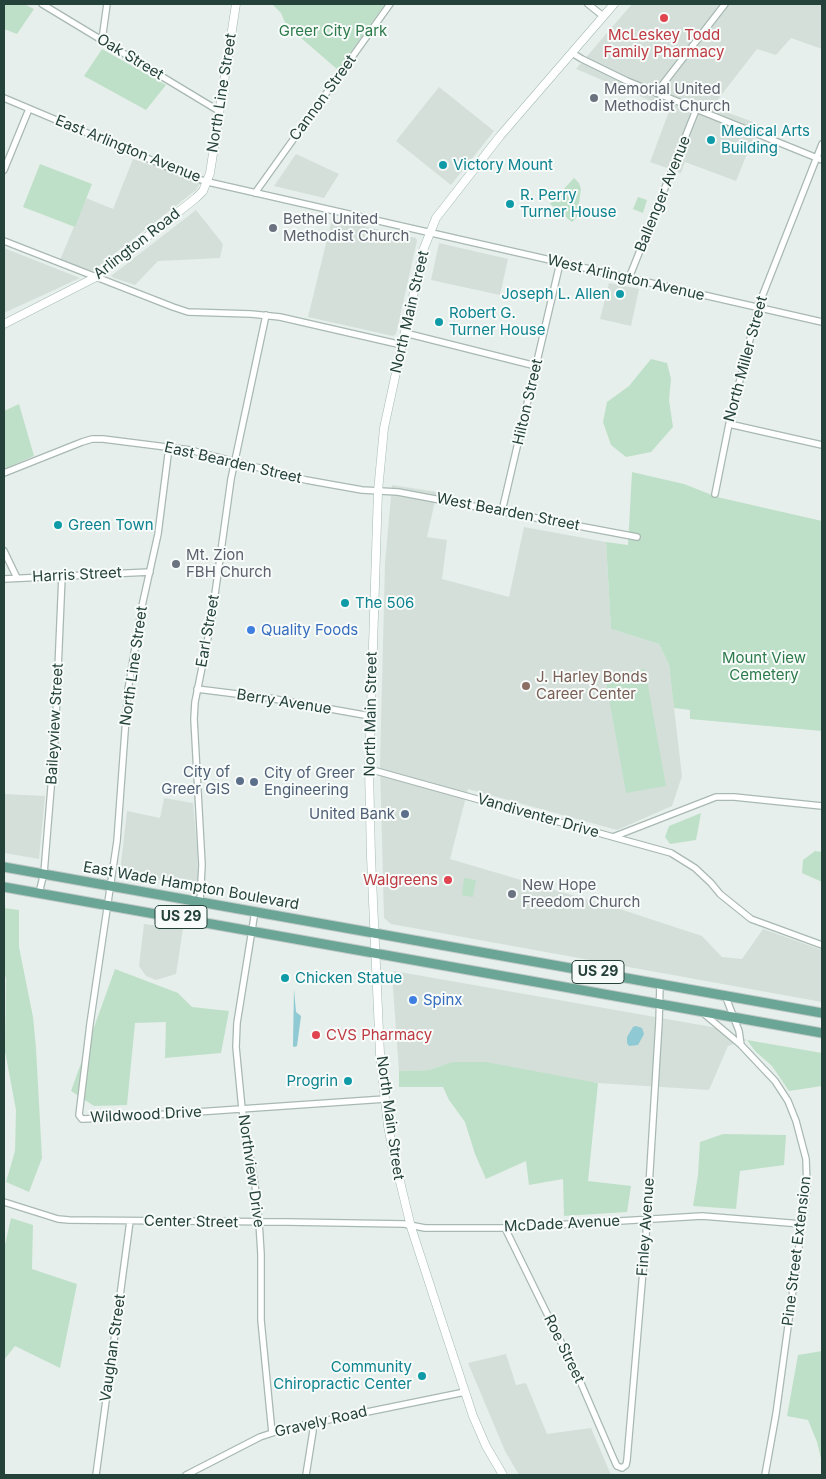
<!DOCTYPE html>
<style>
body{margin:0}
#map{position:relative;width:826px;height:1479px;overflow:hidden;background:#e6efeb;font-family:Inter,sans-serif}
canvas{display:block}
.frame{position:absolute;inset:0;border:5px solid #24423a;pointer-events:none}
</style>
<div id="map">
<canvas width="826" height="1479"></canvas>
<div class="frame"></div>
</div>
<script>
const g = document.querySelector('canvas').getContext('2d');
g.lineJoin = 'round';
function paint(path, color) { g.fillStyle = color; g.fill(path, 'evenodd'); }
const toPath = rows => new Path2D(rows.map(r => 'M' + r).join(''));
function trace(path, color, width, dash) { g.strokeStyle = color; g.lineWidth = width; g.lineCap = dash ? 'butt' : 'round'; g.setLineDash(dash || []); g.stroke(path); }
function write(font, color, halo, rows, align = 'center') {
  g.font = font + ' Inter,sans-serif'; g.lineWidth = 4; g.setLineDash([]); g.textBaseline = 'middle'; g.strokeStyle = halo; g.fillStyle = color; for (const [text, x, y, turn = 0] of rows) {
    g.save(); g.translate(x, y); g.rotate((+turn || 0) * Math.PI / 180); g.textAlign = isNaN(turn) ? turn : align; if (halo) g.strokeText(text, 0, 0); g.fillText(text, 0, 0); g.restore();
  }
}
const built = toPath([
 [632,4,822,4,822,49,791,38,776,55,757,49,712,107,759,124,736,181,685,162,681,173,650,162,670,109,576,69],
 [439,87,494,131,451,185,396,141],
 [296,154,339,174,324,198,274,186],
 [133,159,201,182,196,190,91,272,60,260,86,198,113,209],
 [196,210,223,244,220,258,158,261,135,285,114,278,111,276],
 [332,219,416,238,417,241,396,334,393,336,308,317],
 [439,243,508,259,500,295,431,280],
 [4,248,80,278,4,313],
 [609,283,639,289,631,326,600,319],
 [392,485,437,492,427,537,447,540,442,579,509,597,524,527,606,542,611,629,659,644,669,665,682,776,672,806,617,830,468,789,450,859,626,911,702,936,722,957,742,959,763,929,822,950,822,1002,391,924,384,918,380,764,385,563],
 [4,794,45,796,39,859,4,853],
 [164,798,193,803,197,846,198,878,196,887,120,872,127,811,160,818],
 [144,924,183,929,176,974,156,980,146,976,139,966],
 [394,971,712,1027,747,1040,728,1046,709,1090,598,1083,452,1062,429,1070,399,1071,392,974],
 [506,1354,516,1385,526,1383,547,1434,591,1428,611,1475,519,1475,505,1451,468,1363]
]);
const green = toPath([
 [4,4,24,4,34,9,17,34,4,29],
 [272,4,385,4,338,70,286,25,281,13],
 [102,49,166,85,146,110,84,76],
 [40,164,92,184,75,227,23,207],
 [574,178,579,183,581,189,577,217,572,222,550,204],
 [638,197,647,200,643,213,633,209],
 [651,359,667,363,671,379,669,400,673,427,651,452,626,457,611,445,603,422,607,402,629,386],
 [19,404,34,456,4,469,4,411],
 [632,472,684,484,717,497,822,521,822,731,690,719,690,710,674,708,669,665,659,644,611,629,606,542,628,545],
 [645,669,666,786,626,793,605,676],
 [701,813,696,840,670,844,665,837,669,826],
 [815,851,822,852,822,882,802,873,803,860],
 [464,878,476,880,473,897,462,895],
 [4,908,19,910,19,947,33,1017,36,1048,42,1158,29,1192,6,1182,15,1151,16,1110,5,1051,6,979,4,970],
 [115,969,178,993,192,1007,229,1011,221,1053,165,1058,166,1022,135,1023,127,1105,94,1106,71,1091],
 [747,1040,822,1053,822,1086,789,1091,772,1066,755,1051],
 [452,1062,486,1062,598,1083,588,1181,631,1186,627,1212,564,1216,563,1179,529,1185,526,1161,486,1179,475,1154,465,1122,449,1100,443,1087,399,1087,399,1071,429,1070],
 [723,1134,786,1135,784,1165,740,1171,736,1209,693,1206,698,1175,700,1142],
 [11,1218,33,1225,32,1269,77,1284,60,1368,15,1346,4,1360,4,1249],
 [822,1351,822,1463,817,1442,808,1420,787,1416,798,1355]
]);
const water = toPath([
 [294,989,296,1012,301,1016,297,1046,294,1047,293,1046],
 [636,1026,642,1028,644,1034,638,1045,629,1046,627,1043,627,1037,633,1027]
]);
const street = toPath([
 [42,4,219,111],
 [588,4,603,16],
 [102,40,107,4],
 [572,53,582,59,627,81,822,160],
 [656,93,725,4],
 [4,98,189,176,208,182,822,322],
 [4,170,29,109],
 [255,193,390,4],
 [4,241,173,307,188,312,251,314,280,317,402,345],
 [629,278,696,110],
 [405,333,536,366],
 [729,424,822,445],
 [169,447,158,534,142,606,128,690,117,841,90,1024,79,1115,82,1119,110,1118,385,1099],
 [4,473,82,442,92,439,103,439,190,450,306,480,362,490,398,492,637,537],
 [715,494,729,424,758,307,822,144],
 [502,511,560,263],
 [4,551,17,578],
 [4,579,150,572],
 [197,689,269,698,370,716],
 [369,769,613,837,716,797,734,797,822,806],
 [613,837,671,853,695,868,711,883,720,894,751,919,822,945],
 [39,893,44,873,55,739,62,576],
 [255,911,237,1023,236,1047,242,1109,255,1185,259,1222,261,1254,261,1320,272,1433],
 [199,921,202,865,194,719,195,702,211,623,231,479,266,315],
 [725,995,739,1031,741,1045],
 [703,1013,741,1045,775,1081,788,1101,796,1121,806,1159,807,1188,802,1224,776,1414,765,1475],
 [4,1202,58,1219,69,1220,287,1222,404,1224,425,1228,505,1228,702,1216,802,1224],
 [505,1228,580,1381,615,1462,617,1466,622,1468,626,1465,627,1460,646,1235,659,1022,660,984],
 [96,1475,130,1221],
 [186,1475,260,1437,284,1429,465,1392],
 [306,1475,313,1431,312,1423]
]);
const secondary = toPath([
 [4,324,96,277,196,198,203,191,210,173,236,4],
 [503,1475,486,1446,473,1416,440,1316,411,1227,395,1161,388,1126,380,1054,371,857,369,769,378,491,384,428,402,345,424,248,436,218,500,136,614,4]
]);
const primary = toPath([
 [4,867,822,1013],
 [4,887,822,1033]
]);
const markers = [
 [664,18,5,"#e0444e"],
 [594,98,5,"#6b7280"],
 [711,140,5,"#0f9aa8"],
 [443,165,5,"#0f9aa8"],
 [510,204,5,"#0f9aa8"],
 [273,228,5,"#6b7280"],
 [620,294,5,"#0f9aa8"],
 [439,322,5,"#0f9aa8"],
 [58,525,5,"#0f9aa8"],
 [176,564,5,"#6b7280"],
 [345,603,5,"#0f9aa8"],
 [251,630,5,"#3f7fe0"],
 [526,686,5,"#8d6e63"],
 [240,781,5,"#5c6f8a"],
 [254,782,5,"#5c6f8a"],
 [405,814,5,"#5c6f8a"],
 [448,880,5,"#e0444e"],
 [512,894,5,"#6b7280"],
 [285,978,5,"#0f9aa8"],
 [413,1000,5,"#3f7fe0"],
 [316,1035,5,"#e0444e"],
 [348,1081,5,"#0f9aa8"],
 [422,1376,5,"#0f9aa8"]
];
const shields = [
 [181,917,52],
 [598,972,52]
];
const shieldNames = [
 ["US 29",181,917],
 ["US 29",598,972]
];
const parkNames = [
 ["Greer City Park",333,31],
 ["Mount View",764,658],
 ["Cemetery",764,675]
];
const healthNames = [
 ["McLeskey Todd",664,35],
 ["Family Pharmacy",664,52],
 ["Walgreens",438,880,"right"],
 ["CVS Pharmacy",326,1035,"left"]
];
const streetNames = [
 ["Oak Street",130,57,31],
 ["North Line Street",222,93,-81],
 ["Cannon Street",323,98,-54],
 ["East Arlington Avenue",128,149,22],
 ["Ballenger Avenue",663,194,-68],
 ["Arlington Road",137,244,-38],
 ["West Arlington Avenue",626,278,13],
 ["North Main Street",410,312,-77],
 ["North Miller Street",746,359,-75],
 ["Hilton Street",528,402,-77],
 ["East Bearden Street",233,463,13],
 ["West Bearden Street",508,512,11],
 ["Harris Street",77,575,-3],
 ["Earl Street",208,631,-80],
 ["North Line Street",134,666,-82],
 ["Berry Avenue",284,702,9],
 ["North Main Street",371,714,-89],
 ["Baileyview Street",55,724,-87],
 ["Vandiventer Drive",538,816,16],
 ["East Wade Hampton Boulevard",191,886,10],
 ["Wildwood Drive",146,1115,-3],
 ["North Main Street",390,1118,82],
 ["Northview Drive",251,1171,82],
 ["Center Street",191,1222,1],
 ["McDade Avenue",562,1224,-3],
 ["Finley Avenue",646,1227,-86],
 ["Pine Street Extension",797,1251,-83],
 ["Vaughan Street",113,1348,-82],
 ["Roe Street",564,1349,64],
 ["Gravely Road",321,1422,-13]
];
const worshipNames = [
 ["Memorial United",604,89],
 ["Methodist Church",604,106],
 ["Bethel United",283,219],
 ["Methodist Church",283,236],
 ["Mt. Zion",186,555],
 ["FBH Church",186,572],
 ["New Hope",522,885],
 ["Freedom Church",522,902]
];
const cultureNames = [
 ["Medical Arts",721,131],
 ["Building",721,148],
 ["Victory Mount",453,165],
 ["R. Perry",520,195],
 ["Turner House",520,212],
 ["Joseph L. Allen",610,294,"right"],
 ["Robert G.",449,313],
 ["Turner House",449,330],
 ["Green Town",68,525],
 ["The 506",355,603],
 ["Chicken Statue",295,978],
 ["Progrin",338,1081,"right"],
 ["Community",412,1367,"right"],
 ["Chiropractic Center",412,1384,"right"]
];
const shopNames = [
 ["Quality Foods",261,630],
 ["Spinx",423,1000]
];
const educationNames = [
 ["J. Harley Bonds",536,677],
 ["Career Center",536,694]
];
const serviceNames = [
 ["City of",230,772],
 ["Greer GIS",230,789],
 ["City of Greer",264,773,"left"],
 ["Engineering",264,790,"left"],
 ["United Bank",395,814]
];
paint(built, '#d4dfda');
paint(green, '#bfe0c8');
paint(water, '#8ec9d4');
trace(street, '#a8b8b2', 8);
trace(secondary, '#a4bbb3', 9);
trace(primary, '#c2cac8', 11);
trace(street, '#fff', 5.5);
trace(secondary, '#fff', 8);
trace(primary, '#6aa596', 9);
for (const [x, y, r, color] of markers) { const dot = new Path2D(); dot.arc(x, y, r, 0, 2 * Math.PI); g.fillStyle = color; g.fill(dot); trace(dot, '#f7fbf9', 2); }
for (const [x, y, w] of shields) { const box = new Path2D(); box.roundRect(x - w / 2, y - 11.5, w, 23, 4); g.fillStyle = '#f7fbf9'; g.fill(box); trace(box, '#24423a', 1); }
write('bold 14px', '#24423a', null, shieldNames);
write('15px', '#2d7a4b', '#f7fbf9', parkNames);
write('15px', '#be3a42', '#f7fbf9', healthNames);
write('15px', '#24423a', '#f7fbf9', streetNames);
write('15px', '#5b616d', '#f7fbf9', worshipNames, 'left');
write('15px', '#0d838f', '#f7fbf9', cultureNames, 'left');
write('15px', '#366cbe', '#f7fbf9', shopNames, 'left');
write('15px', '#785e54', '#f7fbf9', educationNames, 'left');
write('15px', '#4e5e75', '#f7fbf9', serviceNames, 'right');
</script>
